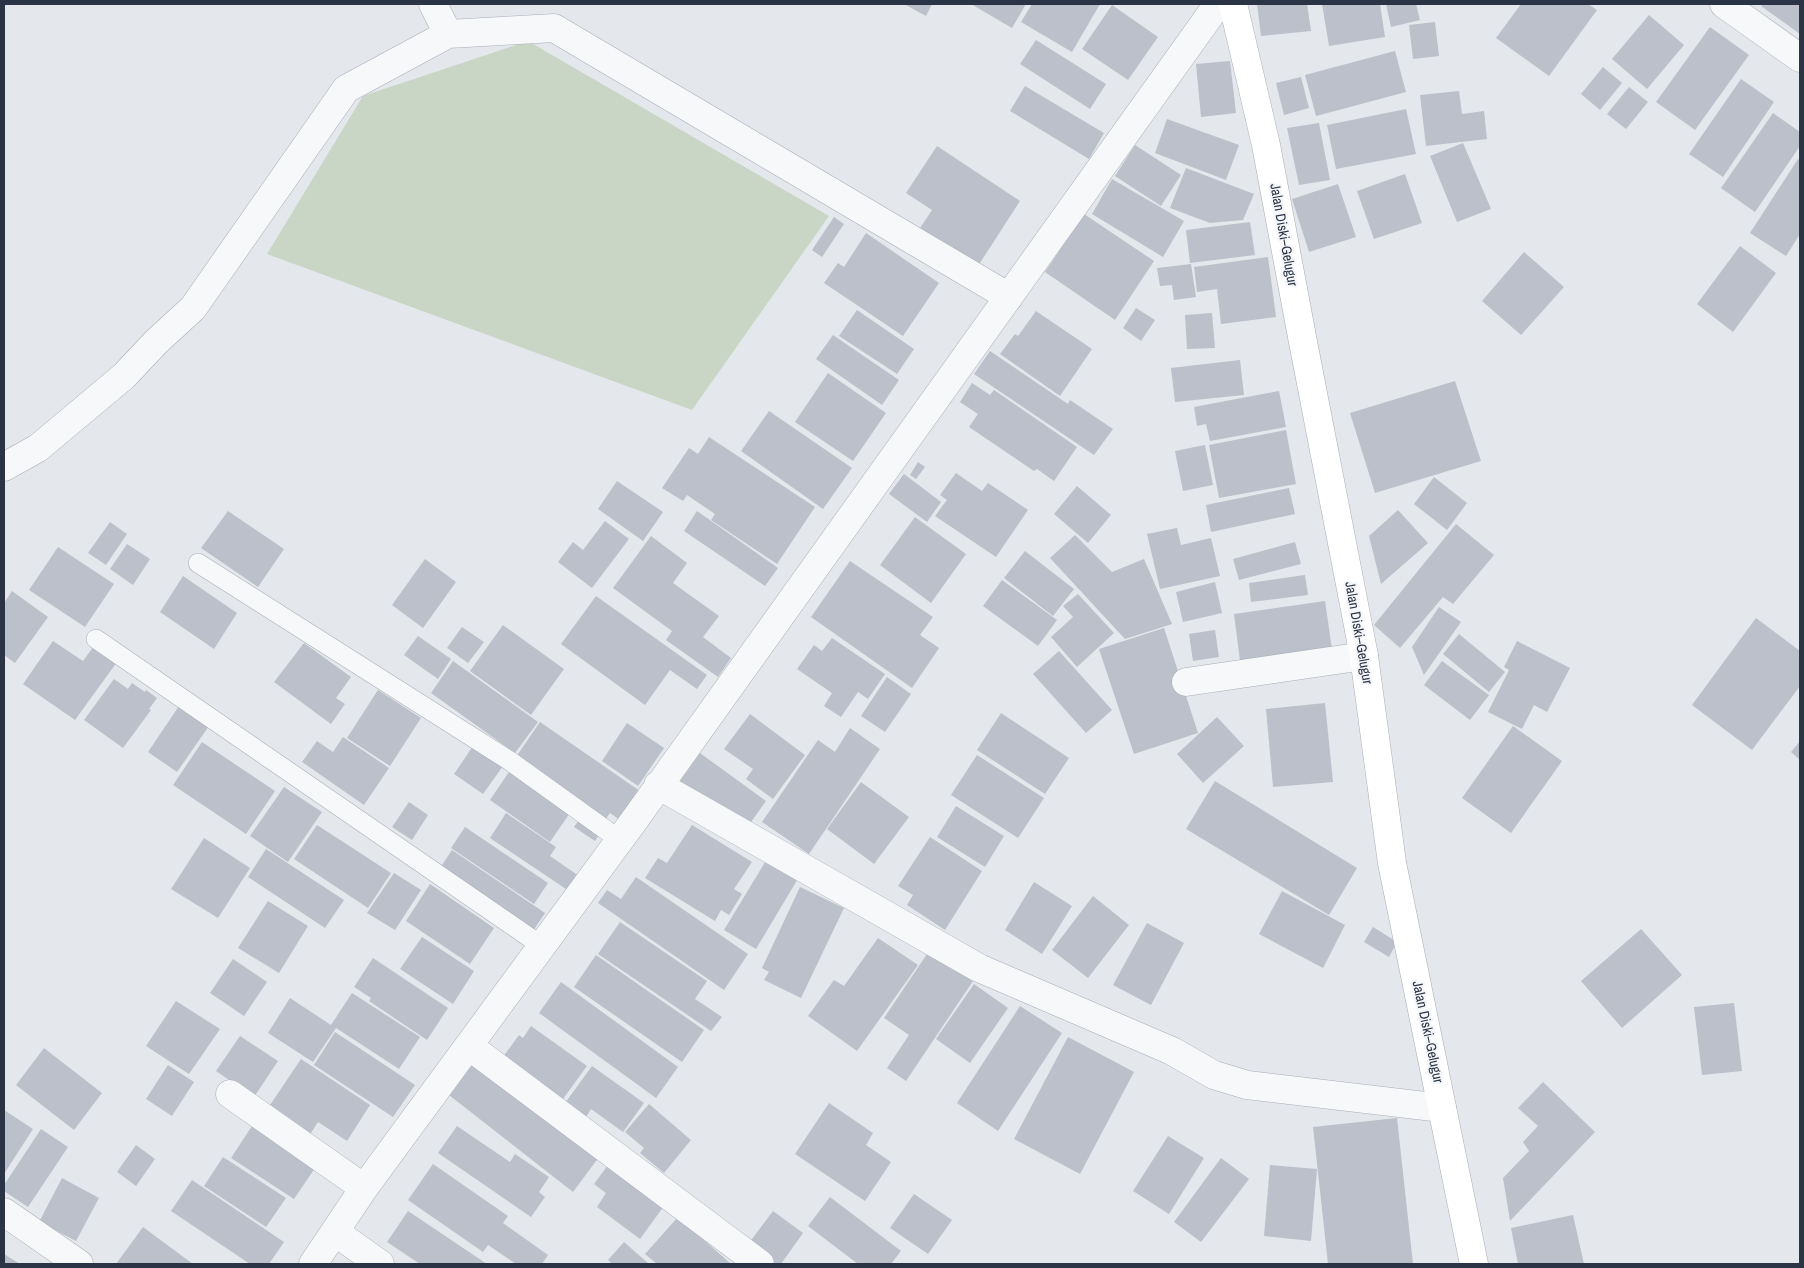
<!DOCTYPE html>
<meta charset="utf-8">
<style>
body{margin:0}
#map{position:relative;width:1804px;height:1268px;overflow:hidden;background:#e4e7ec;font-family:"Archivo Narrow",sans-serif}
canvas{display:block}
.frame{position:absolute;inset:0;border:5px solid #2b3445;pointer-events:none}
</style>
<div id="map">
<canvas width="1804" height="1268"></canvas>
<div class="frame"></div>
</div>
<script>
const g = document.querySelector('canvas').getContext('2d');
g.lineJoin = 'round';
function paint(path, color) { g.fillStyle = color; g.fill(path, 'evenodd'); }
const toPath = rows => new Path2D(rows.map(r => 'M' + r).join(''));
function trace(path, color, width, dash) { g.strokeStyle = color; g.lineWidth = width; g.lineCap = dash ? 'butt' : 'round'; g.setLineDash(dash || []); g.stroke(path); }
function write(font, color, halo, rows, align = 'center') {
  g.font = font + ' "Archivo Narrow",sans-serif'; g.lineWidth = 4.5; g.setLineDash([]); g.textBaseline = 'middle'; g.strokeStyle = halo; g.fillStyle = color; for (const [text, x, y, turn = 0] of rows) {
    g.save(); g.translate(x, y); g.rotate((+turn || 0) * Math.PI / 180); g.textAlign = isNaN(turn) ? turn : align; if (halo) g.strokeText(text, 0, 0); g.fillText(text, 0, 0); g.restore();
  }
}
const green = toPath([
 [528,41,829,216,692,410,267,254,363,96]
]);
const building = toPath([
 [904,4,932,4,926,16],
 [971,4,1026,4,1012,28],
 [1032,4,1100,4,1072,52,1021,22],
 [1257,4,1307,4,1311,31,1261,36],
 [1322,4,1380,4,1385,37,1329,46],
 [1386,4,1416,4,1420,20,1391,27],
 [1521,4,1588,4,1597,10,1549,76,1496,38],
 [1763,4,1800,4,1800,34,1761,6],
 [1112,5,1158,37,1128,80,1082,49],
 [1649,15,1684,45,1647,89,1612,59],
 [1435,22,1439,56,1413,59,1409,25],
 [1710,27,1749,55,1695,130,1656,102],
 [1036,40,1106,84,1090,109,1020,64],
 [1395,51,1406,92,1316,116,1305,75],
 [1230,61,1236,113,1201,117,1196,64],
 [1603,67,1622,83,1600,110,1581,94],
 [1301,77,1309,108,1284,115,1276,83],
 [1741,79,1774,102,1723,177,1689,154],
 [1025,86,1104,133,1089,159,1010,111],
 [1629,87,1648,102,1626,129,1607,114],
 [1459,91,1462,114,1484,111,1487,139,1426,146,1420,95],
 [1406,109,1416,154,1336,169,1327,125],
 [1773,113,1800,132,1800,146,1755,212,1721,188],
 [1167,119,1239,145,1226,180,1155,153],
 [1319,123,1330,180,1299,185,1287,128],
 [1463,143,1491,209,1457,222,1430,156],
 [1135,145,1181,175,1161,206,1115,176],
 [937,146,1020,201,978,266,920,228,932,210,906,193],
 [1798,159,1800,160,1800,234,1786,256,1750,233],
 [1186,168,1254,194,1243,220,1210,223,1170,208],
 [1405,174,1422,223,1374,239,1357,191],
 [1112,179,1184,221,1163,257,1092,214],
 [1338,184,1356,237,1309,252,1292,199],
 [1084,214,1154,261,1115,320,1045,272],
 [834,217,844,224,822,257,812,250],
 [1250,222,1255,255,1190,263,1186,230],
 [866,233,939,283,903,336,824,283,838,263,844,267],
 [1740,246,1776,273,1733,332,1697,304],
 [1524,252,1564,287,1521,335,1482,301],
 [1268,257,1276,317,1221,324,1217,289,1197,292,1194,267],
 [1191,264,1196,297,1174,300,1172,285,1160,286,1157,268],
 [1136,308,1155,320,1141,341,1123,328],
 [857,310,914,349,897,374,839,336],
 [1036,311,1092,349,1060,396,1000,354,1015,334,1018,336],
 [1212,313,1215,348,1187,349,1185,315],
 [833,335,899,380,882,405,816,359],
 [990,351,1068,404,1070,400,1113,429,1094,455,974,374],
 [1240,360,1244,395,1175,402,1171,368],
 [828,373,886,413,853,461,795,422],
 [1455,381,1481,461,1375,493,1350,413],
 [972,383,990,395,994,390,1077,447,1054,481,1037,469,1034,471,969,427,978,414,960,402],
 [1279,391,1286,427,1210,441,1206,424,1197,426,1194,407],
 [769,411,852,468,823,509,741,451],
 [1286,430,1296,484,1219,498,1209,445],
 [709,437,815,507,777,564,711,520,715,514,687,495,683,501,662,488,689,448,698,454],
 [1205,445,1213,485,1183,491,1175,451],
 [918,462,925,467,916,479,910,475],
 [956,473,982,491,988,483,1028,510,996,557,935,516,947,500,940,495],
 [904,474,941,502,927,522,889,494],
 [1434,477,1467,503,1447,530,1414,504],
 [617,481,663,512,643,541,598,509],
 [1077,486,1111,515,1088,543,1054,514],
 [1289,488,1295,514,1211,532,1206,505],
 [1398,510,1428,543,1381,584,1369,536],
 [228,511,284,549,258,587,201,548],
 [697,511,778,568,765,586,684,531],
 [915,517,966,554,931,603,880,565],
 [605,521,629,539,592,588,558,562,573,542,583,550],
 [110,522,127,534,106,565,88,553],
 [1456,524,1494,555,1453,604,1443,597,1400,648,1374,625],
 [1177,528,1181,545,1211,538,1220,576,1160,589,1147,534],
 [1075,535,1112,572,1144,559,1172,624,1125,639,1050,558],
 [651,536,687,563,673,583,719,616,703,637,731,658,718,677,666,640,672,631,613,588],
 [1295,542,1301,564,1239,580,1233,559],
 [127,544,150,559,133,585,110,569],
 [58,547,114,584,85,627,29,590],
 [1025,551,1074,589,1053,616,1004,578],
 [425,559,456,582,423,628,392,605],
 [850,561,933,617,920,635,939,648,912,688,811,617],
 [1305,575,1308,595,1251,602,1249,583],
 [183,576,237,613,214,649,160,612],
 [1002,580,1057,620,1038,646,983,606],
 [1215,582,1222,613,1183,622,1176,592],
 [12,591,48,617,15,663,4,655,4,603],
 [1078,594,1114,633,1077,667,1051,637,1073,617,1063,606],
 [596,596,707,675,697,689,670,670,645,705,561,644],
 [1325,601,1332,649,1240,661,1234,614],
 [1439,607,1461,622,1424,675,1412,647],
 [1756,618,1800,651,1800,686,1752,750,1692,705],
 [503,625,564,669,531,715,470,671],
 [462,627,484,642,468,663,447,648],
 [1164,628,1198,733,1134,754,1099,649],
 [1215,630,1219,657,1193,661,1189,634],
 [1459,634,1505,672,1489,692,1443,654],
 [418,636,451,659,438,679,404,655],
 [832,638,885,674,868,699,858,692,841,717,824,706,832,693,797,669,814,645,822,651],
 [53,641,83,661,94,646,117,662,75,720,23,684],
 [1517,641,1570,668,1547,712,1534,705,1522,729,1488,712,1509,670,1504,667],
 [304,643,351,677,336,698,345,704,331,724,274,682],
 [1059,651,1112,710,1086,733,1033,674],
 [453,661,538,722,515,753,431,693],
 [1442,661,1489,695,1470,720,1424,685],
 [887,677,911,694,885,732,861,716],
 [114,679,128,689,132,683,145,692,146,690,157,698,149,709,151,710,123,748,84,720],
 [378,690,421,718,390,766,347,738],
 [1325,703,1333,782,1273,787,1266,709],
 [179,706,209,726,177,772,148,752],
 [1001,713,1069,758,1045,794,977,750],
 [750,714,805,755,773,799,746,779,753,769,724,749],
 [1217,717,1244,746,1203,783,1177,754],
 [540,722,640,791,620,820,610,813,603,823,579,807,583,802,516,757],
 [627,723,664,748,638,786,602,761],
 [1513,726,1562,761,1511,833,1462,798],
 [850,728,880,749,809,854,762,822,818,740,835,752],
 [343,737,389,768,364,805,302,762,317,741,333,752],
 [1800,741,1800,760,1791,752],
 [202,742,275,791,246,834,173,785],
 [473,746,503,766,483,794,454,774],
 [700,753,766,801,746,829,675,788],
 [977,755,1044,798,1018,838,951,795],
 [511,769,572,810,550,842,490,800],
 [1215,781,1357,868,1329,915,1186,829],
 [861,782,909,817,874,864,827,829],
 [284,787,322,812,288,862,250,836],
 [409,802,428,815,412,840,392,827],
 [956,806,1004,836,985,867,937,837],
 [506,813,556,847,550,856,579,876,569,891,490,838],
 [580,818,601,832,595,841,574,827],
 [317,825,391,873,368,908,294,859],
 [692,825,752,862,734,889,742,894,729,915,721,910,715,921,645,878,658,858,667,863],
 [465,827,548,883,534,904,451,848],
 [930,837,982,871,945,930,907,905,913,895,898,886],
 [204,838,250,868,218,918,171,889],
 [266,849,344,900,325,928,248,877],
 [452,850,545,913,533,931,440,868],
 [770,854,802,872,756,949,724,930],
 [394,873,421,890,395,930,367,913],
 [636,877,748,954,724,990,598,903,607,890,621,899],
 [1034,882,1072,906,1042,954,1005,930],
 [430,884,494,928,470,964,406,921],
 [800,887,844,908,801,998,764,980,769,972,762,968],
 [1282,891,1345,925,1323,968,1259,934],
 [1093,896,1129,925,1088,978,1052,950],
 [268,901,308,926,279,973,238,948],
 [620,922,707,981,695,999,722,1017,711,1031,598,954],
 [1147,923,1184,943,1151,1005,1113,985],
 [1373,927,1397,942,1389,957,1364,942],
 [1641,929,1682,975,1622,1028,1581,981],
 [422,937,474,971,453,1004,400,969],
 [878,938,918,965,857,1051,808,1016,834,980,844,986],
 [933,945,977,975,906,1081,887,1068,909,1035,884,1018],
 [596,955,704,1030,682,1062,574,987],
 [373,958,448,1008,427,1040,369,1001,371,998,354,987],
 [233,959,267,982,244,1016,210,993],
 [561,982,678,1067,656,1098,539,1013],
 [974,984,1008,1008,970,1063,936,1039],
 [352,993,420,1037,399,1069,336,1028,313,1062,268,1033,290,998,331,1025],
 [176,1001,220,1029,189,1074,146,1046],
 [1734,1003,1742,1071,1702,1075,1694,1007],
 [1020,1006,1062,1033,998,1131,957,1103],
 [531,1026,587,1066,563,1099,503,1057,519,1035,523,1038],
 [335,1032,415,1085,393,1117,314,1065],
 [240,1036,278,1061,254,1097,216,1071],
 [1068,1037,1134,1072,1080,1174,1014,1139],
 [44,1048,102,1093,74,1130,16,1085],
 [301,1059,370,1105,347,1141,318,1122,307,1139,266,1111],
 [474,1062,599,1157,573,1192,449,1095],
 [168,1065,194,1082,172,1116,146,1099],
 [592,1066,644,1103,623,1132,591,1109,586,1117,565,1103],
 [1543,1082,1595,1132,1510,1221,1503,1178,1529,1151,1523,1142,1538,1126,1518,1108],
 [829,1103,873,1133,866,1145,891,1162,865,1201,795,1154],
 [649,1104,691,1140,664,1173,640,1153,644,1148,625,1132],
 [4,1110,33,1129,4,1174],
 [1397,1118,1413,1264,1328,1264,1313,1127],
 [252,1126,315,1168,294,1199,231,1158],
 [457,1126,510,1162,515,1154,549,1177,539,1192,545,1197,531,1217,438,1153],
 [41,1129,68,1147,28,1207,4,1191,4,1185],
 [1168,1136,1204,1158,1169,1214,1133,1191],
 [136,1145,155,1159,136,1186,117,1172],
 [223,1157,286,1198,266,1227,204,1186],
 [1221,1158,1249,1179,1201,1242,1174,1222],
 [433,1164,508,1216,503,1223,548,1255,542,1264,516,1264,488,1245,483,1252,408,1200],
 [608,1165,664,1206,640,1239,597,1207,606,1193,594,1184],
 [1270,1165,1317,1169,1311,1241,1264,1236],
 [62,1178,99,1198,76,1241,39,1222],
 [192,1180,284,1242,269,1264,250,1264,171,1211],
 [914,1194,952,1220,928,1254,890,1228],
 [830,1197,901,1251,891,1264,858,1264,808,1226],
 [408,1211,487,1264,420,1264,387,1242],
 [773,1211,803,1233,781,1264,770,1264,746,1247],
 [1573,1215,1584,1264,1518,1264,1511,1228],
 [678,1217,731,1264,657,1264,645,1254],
 [143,1227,193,1264,116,1264],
 [624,1242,649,1264,612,1264,608,1260],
 [4,1254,20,1264,4,1264]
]);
const service = toPath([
 [198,563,510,761,620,840],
 [96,639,542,946]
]);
const minor = toPath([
 [433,4,448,34],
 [1724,4,1800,58],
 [4,467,38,448,124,376,156,342,193,308,346,89,448,34,554,28,1009,297],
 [1186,682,1364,656],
 [658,785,979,968,1172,1051,1214,1075,1247,1085,1442,1108],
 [469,1046,760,1264],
 [230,1094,364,1188],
 [4,1212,79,1264],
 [335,1232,380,1264],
 [313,1264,364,1188,633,822,1218,4]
]);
const secondary = toPath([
 [1233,4,1266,145,1303,342,1364,656,1392,863,1474,1264]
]);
const streetNames = [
 ["Jalan Diski–Gelugur",1283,235,80],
 ["Jalan Diski–Gelugur",1358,633,80],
 ["Jalan Diski–Gelugur",1427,1032,78]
];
paint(green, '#c9d6c5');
paint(building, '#bbc0ca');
trace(service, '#a9aeb7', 20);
trace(minor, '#a9aeb7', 29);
trace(secondary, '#a9aeb7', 29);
trace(service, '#f7f8fa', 19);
trace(minor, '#f7f8fa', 28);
trace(secondary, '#fff', 28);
write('14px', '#2b3445', '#f4f6f9', streetNames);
</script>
